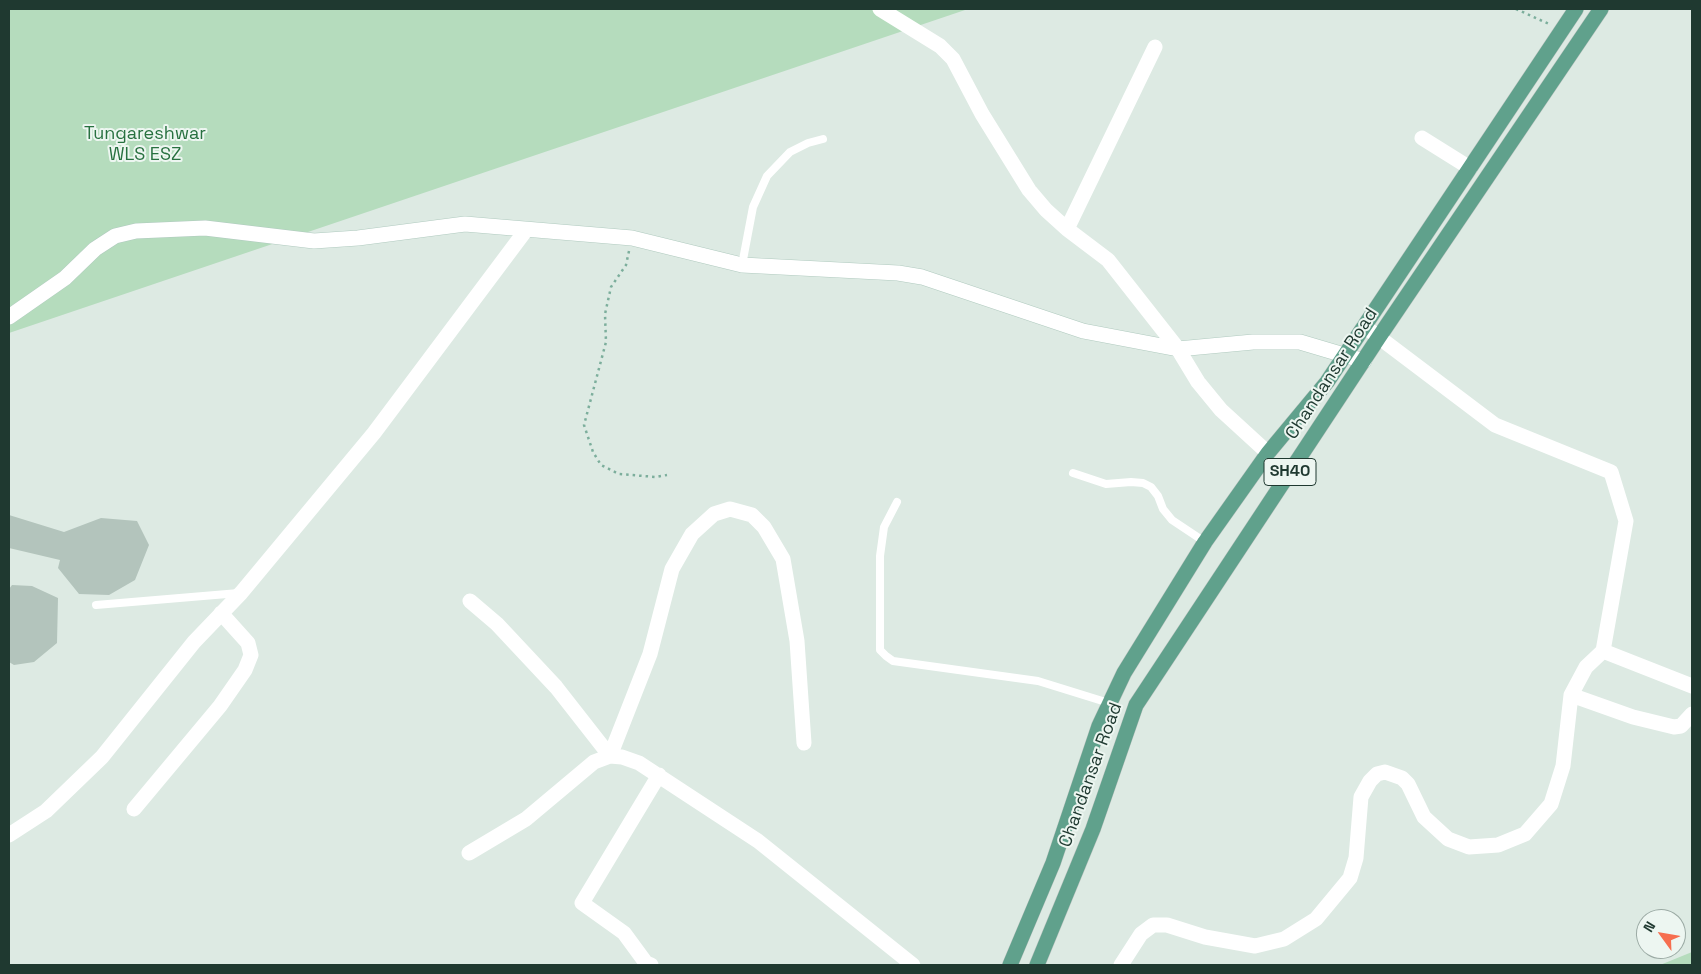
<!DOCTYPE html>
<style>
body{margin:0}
#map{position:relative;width:1701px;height:974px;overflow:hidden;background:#ddeae3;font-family:"Space Grotesk",sans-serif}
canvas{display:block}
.frame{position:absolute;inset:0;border:10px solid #1f3930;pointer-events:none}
.north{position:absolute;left:1636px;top:909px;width:50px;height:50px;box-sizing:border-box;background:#edf6f1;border:1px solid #9baaa4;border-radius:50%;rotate:302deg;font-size:14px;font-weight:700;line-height:20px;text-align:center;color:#1f3930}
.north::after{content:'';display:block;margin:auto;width:18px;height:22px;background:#f66e4f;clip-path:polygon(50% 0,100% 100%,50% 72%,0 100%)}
</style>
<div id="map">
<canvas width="1701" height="974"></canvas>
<div class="frame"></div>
<div class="north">N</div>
</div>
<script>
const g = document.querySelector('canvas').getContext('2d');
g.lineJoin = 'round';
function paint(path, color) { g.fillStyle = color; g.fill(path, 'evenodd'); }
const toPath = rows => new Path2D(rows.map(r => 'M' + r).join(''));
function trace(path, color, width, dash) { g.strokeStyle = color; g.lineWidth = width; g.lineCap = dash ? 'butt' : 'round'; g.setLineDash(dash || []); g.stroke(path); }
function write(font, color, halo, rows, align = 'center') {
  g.font = font + ' "Space Grotesk",sans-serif'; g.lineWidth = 4; g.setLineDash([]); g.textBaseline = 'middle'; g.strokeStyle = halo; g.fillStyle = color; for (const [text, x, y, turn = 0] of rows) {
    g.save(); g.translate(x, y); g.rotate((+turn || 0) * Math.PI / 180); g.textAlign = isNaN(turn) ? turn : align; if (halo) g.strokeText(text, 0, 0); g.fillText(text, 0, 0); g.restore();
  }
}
const green = toPath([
 [9,9,968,9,9,333],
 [1692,952,1692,965,1660,965]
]);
const building = toPath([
 [9,515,64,532,101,518,137,521,149,545,135,580,109,595,79,594,58,568,60,560,9,548],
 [12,585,32,586,58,598,57,643,34,662,14,665,9,662,9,589]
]);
const path = toPath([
 [1516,9,1549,24],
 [629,251,626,265,611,287,605,314,606,342,584,425,593,452,601,465,619,474,656,477,667,475]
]);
const lane = toPath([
 [742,265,753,207,767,176,790,152,808,143,823,139],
 [1073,473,1106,484,1131,482,1143,483,1151,487,1158,496,1163,509,1172,520,1205,542],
 [897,502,884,527,880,556,880,650,886,656,893,661,1038,681,1109,703],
 [96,605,239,593]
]);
const street = toPath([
 [880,9,940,46,953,59,982,114,1029,190,1046,210,1067,229,1108,260,1178,349,1198,382,1221,410,1268,453],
 [1422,138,1470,168],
 [1067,229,1155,47],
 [1364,326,1495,425,1611,472,1626,521,1603,651,1692,686],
 [470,601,497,624,556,687,610,756],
 [1571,695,1633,717,1674,727,1681,726,1692,714],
 [610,756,650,654,672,569,692,534,714,514,730,509,752,515,764,527,783,559,797,641,804,743],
 [134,809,220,706,245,670,251,655,248,643,221,613],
 [9,835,46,811,102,757,194,642,241,593,374,433,526,230],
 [469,853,526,819,594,762,610,756,622,757,639,763,758,841,913,965],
 [651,965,646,963,624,933,582,903,659,775],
 [1121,965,1141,934,1153,925,1167,925,1205,937,1255,946,1284,939,1316,919,1350,878,1356,858,1361,797,1370,781,1377,774,1385,772,1402,778,1408,784,1424,817,1448,839,1469,847,1498,845,1525,834,1551,804,1563,766,1571,695,1586,667,1603,651]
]);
const secondary = toPath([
 [9,317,65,278,95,249,115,236,136,231,205,228,314,241,358,238,465,224,632,238,742,265,898,273,922,277,1083,331,1178,349,1253,342,1300,342,1364,361]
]);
const primary = toPath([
 [1010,965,1053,863,1099,726,1124,673,1205,542,1268,453,1327,382,1576,9],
 [1037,965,1093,829,1136,705,1379,337,1601,9]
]);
const shields = [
 [1290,472,52]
];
const shieldNames = [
 ["SH40",1290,472]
];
const parkNames = [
 ["Tungareshwar",145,134],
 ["WLS ESZ",145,155]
];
const streetNames = [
 ["Chandansar Road",1332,374,-57],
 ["Chandansar Road",1091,775,-70]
];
paint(green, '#b5dcbd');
paint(building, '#b3c4bc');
trace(secondary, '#b0cabf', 16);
trace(primary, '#bcc4c1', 16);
trace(path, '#7cae9c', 2.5, [2.5, 4]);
trace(lane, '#fff', 8);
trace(street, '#fff', 15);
trace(secondary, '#fff', 15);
trace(primary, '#60a18c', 15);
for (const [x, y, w] of shields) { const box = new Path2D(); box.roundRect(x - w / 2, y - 13.5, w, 27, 4); g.fillStyle = '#edf6f1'; g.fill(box); trace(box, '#1f3930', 1); }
write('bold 16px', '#1f3930', null, shieldNames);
write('18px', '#287140', '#edf6f1', parkNames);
write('18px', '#1f3930', '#edf6f1', streetNames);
</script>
